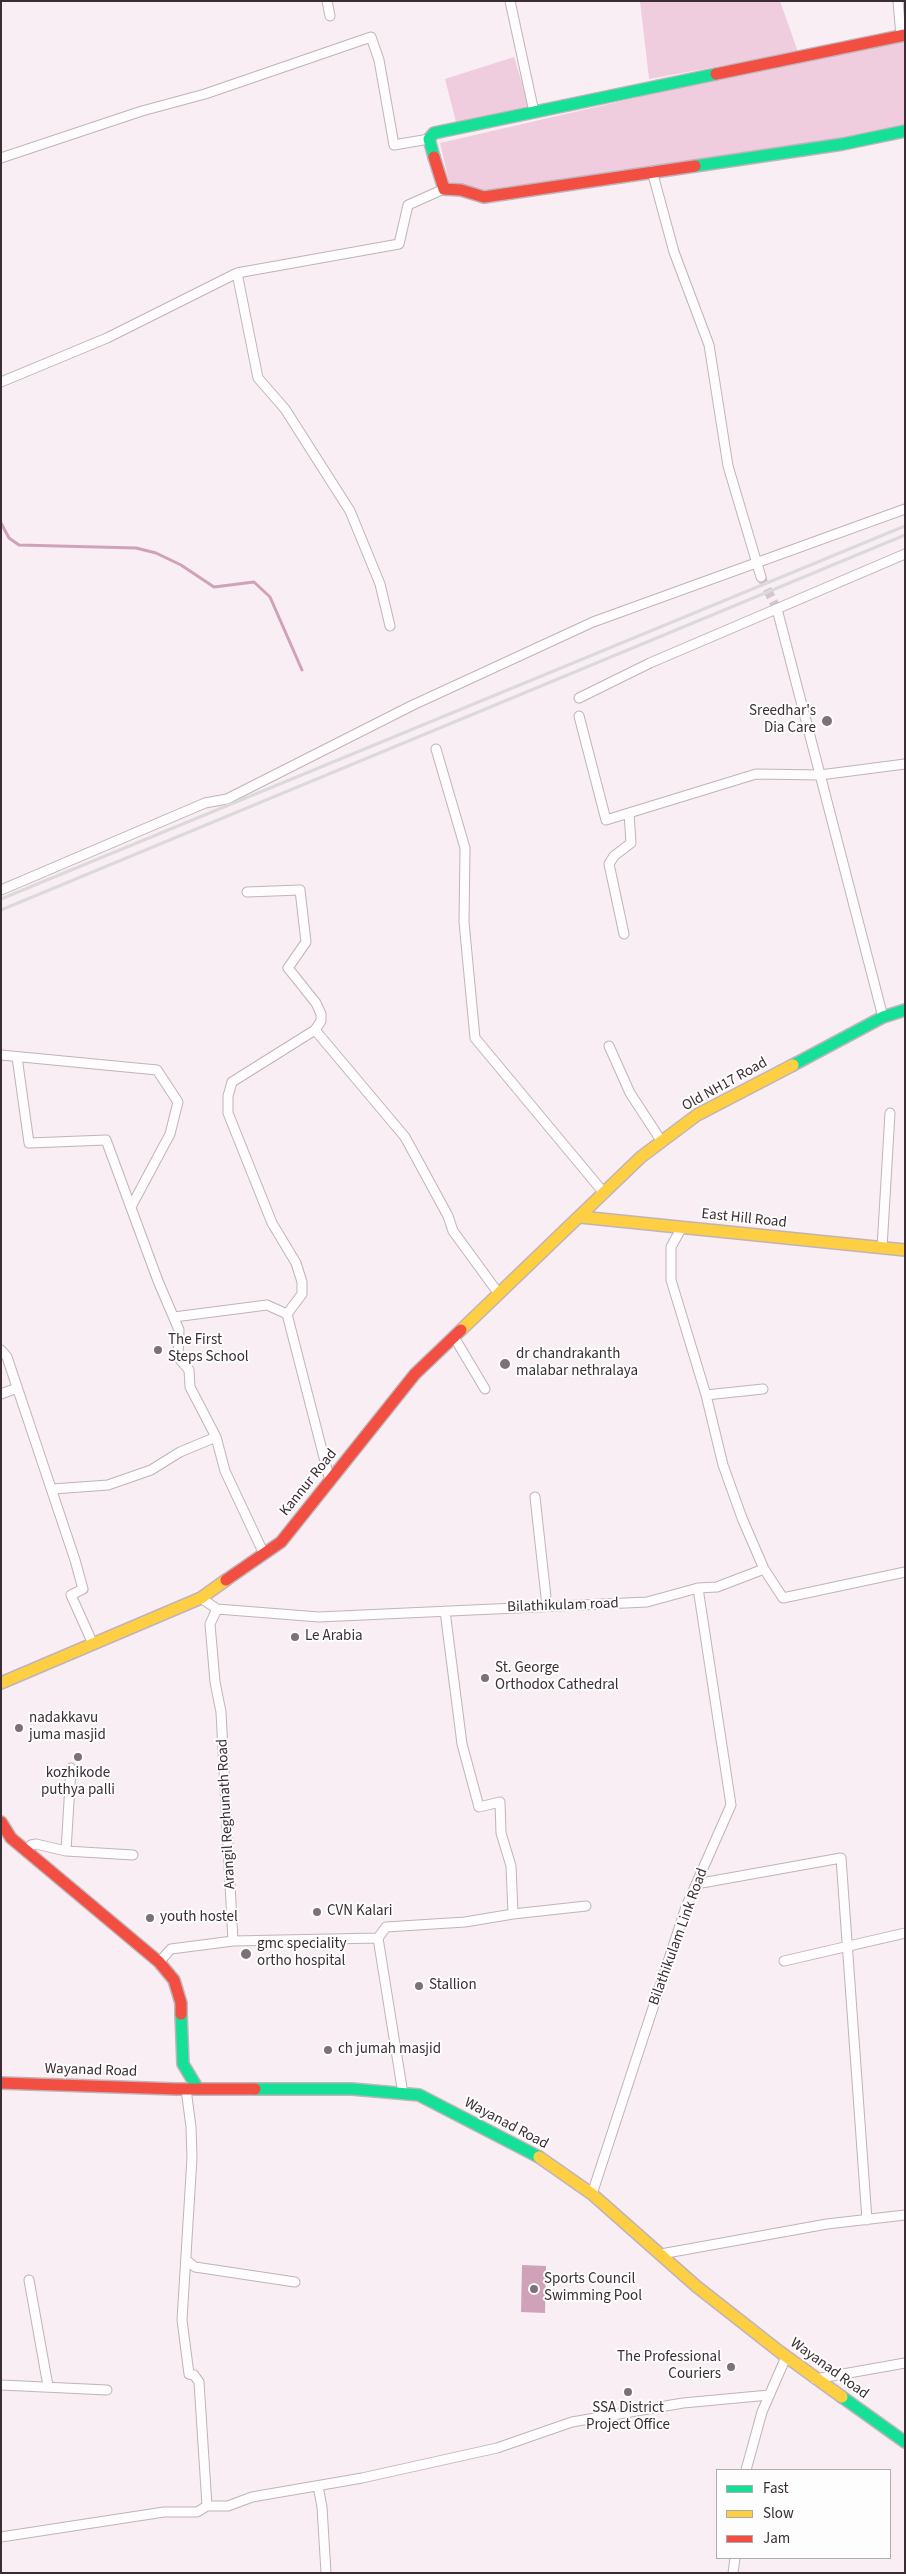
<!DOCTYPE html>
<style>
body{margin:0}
#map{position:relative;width:906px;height:2574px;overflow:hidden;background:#f9eef3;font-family:"Source Sans 3",sans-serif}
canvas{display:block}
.frame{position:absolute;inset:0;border:2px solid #3a2d34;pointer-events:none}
.legend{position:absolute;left:716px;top:2469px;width:175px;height:90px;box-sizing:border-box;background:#fdfdfd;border:1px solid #afaaad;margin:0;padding:6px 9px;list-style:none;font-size:15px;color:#3a2d34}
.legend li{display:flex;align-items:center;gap:10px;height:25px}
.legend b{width:25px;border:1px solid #afaaad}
</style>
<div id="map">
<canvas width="906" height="2574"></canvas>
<div class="frame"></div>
<ul class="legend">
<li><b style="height:6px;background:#16e098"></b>Fast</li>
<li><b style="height:6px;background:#ffcf43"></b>Slow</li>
<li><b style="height:6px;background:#f24e42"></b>Jam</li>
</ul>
</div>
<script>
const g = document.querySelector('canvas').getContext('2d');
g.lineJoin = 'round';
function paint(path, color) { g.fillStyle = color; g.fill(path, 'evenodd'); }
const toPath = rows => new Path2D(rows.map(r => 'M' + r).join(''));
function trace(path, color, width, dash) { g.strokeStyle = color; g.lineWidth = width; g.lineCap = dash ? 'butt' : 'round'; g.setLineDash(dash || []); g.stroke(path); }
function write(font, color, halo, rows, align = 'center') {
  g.font = font + ' "Source Sans 3",sans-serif'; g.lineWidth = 4; g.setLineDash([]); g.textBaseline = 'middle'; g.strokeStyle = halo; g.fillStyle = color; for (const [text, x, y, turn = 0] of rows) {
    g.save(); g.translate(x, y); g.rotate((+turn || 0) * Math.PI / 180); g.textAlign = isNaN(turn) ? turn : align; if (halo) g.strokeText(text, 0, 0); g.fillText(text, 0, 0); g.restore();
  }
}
const green = toPath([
 [640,1,780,1,798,52,649,79],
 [905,40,905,125,843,138,486,190,449,182,440,143,674,89],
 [514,57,529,106,456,122,445,79]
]);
const water = toPath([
 [522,2265,546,2266,545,2313,521,2312]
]);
const stream = toPath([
 [1,523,9,538,19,545,136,548,156,553,181,565,214,587,254,582,270,597,302,670]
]);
const streetTunnel = toPath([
 [761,577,777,609]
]);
const street = toPath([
 [327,1,330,16],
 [510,1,534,112],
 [898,1,901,36],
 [1,158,142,111,205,94,371,37,379,60,394,145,429,139],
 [652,171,674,252,709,345,728,466,761,577],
 [237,273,258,378,285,409,350,511,380,584,390,626],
 [1,382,107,338,237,273,399,244,408,205,444,189],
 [777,609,883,1017],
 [579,698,650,663,905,554],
 [579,716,606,820,756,774,820,775,905,764],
 [436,749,465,848,464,922,475,1038,604,1193],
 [1,890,205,803,227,799,413,705,593,622,905,509],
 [247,892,300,890,306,942,288,968,316,1003,321,1014,321,1021,315,1030,232,1082,228,1096,228,1113,272,1223,296,1263,302,1282,302,1294,287,1314],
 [624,934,609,864,614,856,631,843,629,813],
 [315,1030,405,1137,448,1216,453,1231,499,1294],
 [609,1046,630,1093,662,1142],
 [1,1055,157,1070,178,1102,170,1134,131,1207],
 [17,1057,29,1143,106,1140,158,1281,179,1330,178,1357,189,1370,190,1387,216,1437,225,1471,264,1554],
 [682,1227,671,1247,671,1280,706,1395,723,1465,742,1518,764,1569],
 [882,1248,890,1113],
 [174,1317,267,1305,287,1314,330,1481],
 [454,1337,485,1389],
 [1,1350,7,1357,75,1560,83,1589,71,1595,93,1644],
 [1,1394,17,1388],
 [706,1395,763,1389],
 [53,1489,108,1485,151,1470,180,1452,216,1437],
 [535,1497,547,1606],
 [201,1598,217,1609,319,1617,647,1602,698,1588,717,1587,764,1569,783,1598,905,1572],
 [27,1851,31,1845,36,1844,66,1851,133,1855],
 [66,1851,71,1768],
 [696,1884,841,1858,867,2220],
 [513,1914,586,1906],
 [378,1938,386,1927,465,1922,513,1914,511,1866,501,1833,500,1802,479,1807,462,1744,445,1611],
 [233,1941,378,1938,403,2094],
 [784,1961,905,1933],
 [159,1962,171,1949,233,1941,221,1712,215,1682,210,1624,217,1609],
 [186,2089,191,2127,192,2158,182,2320,189,2374,194,2375,199,2382,207,2506],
 [592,2194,686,1907,731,1805,698,1588],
 [661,2254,827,2224,905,2215],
 [186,2260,195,2267,295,2282],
 [29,2280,48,2386],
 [815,2379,905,2363],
 [1,2385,107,2390],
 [746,2470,762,2412,786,2357],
 [318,2486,322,2507,326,2573],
 [1,2537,164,2512,197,2512,207,2506,228,2506,252,2497,362,2478,497,2448,572,2422,683,2403,769,2395],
 [733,2573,735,2558]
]);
const fast = toPath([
 [434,157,429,139,434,133,716,74],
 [695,166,843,144,905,131],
 [793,1065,883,1017,905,1010],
 [181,2014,183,2064,198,2089],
 [255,2089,352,2089,419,2095,539,2157],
 [842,2397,905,2442]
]);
const slow = toPath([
 [580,1217,905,1250],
 [461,1330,641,1157,697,1115,793,1065],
 [1,1683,201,1598,226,1580],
 [539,2157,592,2194,696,2286,780,2352,842,2397]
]);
const jam = toPath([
 [716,74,905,35],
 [434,157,444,189,461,190,484,197,695,166],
 [226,1580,281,1542,415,1374,461,1330],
 [1,1822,11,1838,159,1962,174,1980,181,2003,181,2014],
 [1,2083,176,2089,255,2089]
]);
const rail = toPath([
 [1,899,905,526],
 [1,910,905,535]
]);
const markers = [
 [827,721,6,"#7d7177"],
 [158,1350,5,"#7d7177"],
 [505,1364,6,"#7d7177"],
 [295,1637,5,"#7d7177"],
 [485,1678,5,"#7d7177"],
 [19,1728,5,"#7d7177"],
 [78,1757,5,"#7d7177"],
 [317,1912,5,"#7d7177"],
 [150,1918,5,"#7d7177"],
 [246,1954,6,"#7d7177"],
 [419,1986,5,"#7d7177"],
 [328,2050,5,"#7d7177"],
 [534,2289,5,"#7d7177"],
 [731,2367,5,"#7d7177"],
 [628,2392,5,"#7d7177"]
];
const poiNames = [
 ["Sreedhar's",816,712,"right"],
 ["Dia Care",816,729,"right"],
 ["The First",168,1341],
 ["Steps School",168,1358],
 ["dr chandrakanth",516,1355],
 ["malabar nethralaya",516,1372],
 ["Le Arabia",305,1637],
 ["St. George",495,1669],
 ["Orthodox Cathedral",495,1686],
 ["nadakkavu",29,1719],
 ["juma masjid",29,1736],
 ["kozhikode",78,1774,"center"],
 ["puthya palli",78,1791,"center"],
 ["CVN Kalari",327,1912],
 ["youth hostel",160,1918],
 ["gmc speciality",257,1945],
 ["ortho hospital",257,1962],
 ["Stallion",429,1986],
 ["ch jumah masjid",338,2050],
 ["Sports Council",544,2280],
 ["Swimming Pool",544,2297],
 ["The Professional",721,2358,"right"],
 ["Couriers",721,2375,"right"],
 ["SSA District",628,2409,"center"],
 ["Project Office",628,2426,"center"]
];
const streetNames = [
 ["Old NH17 Road",725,1085,-29],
 ["East Hill Road",744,1219,6],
 ["Kannur Road",309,1483,-51],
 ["Bilathikulam road",563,1606,-2],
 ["Arangil Reghunath Road",227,1814,-93],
 ["Bilathikulam Link Road",679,1937,-70],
 ["Wayanad Road",91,2071,2],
 ["Wayanad Road",506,2124,28],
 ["Wayanad Road",829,2369,36]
];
paint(green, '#f0cdde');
paint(water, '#d0a2b9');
trace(stream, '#d0a2b9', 3);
trace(streetTunnel, '#d3c7cd', 9, [9, 4.5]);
trace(street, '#bfb4b9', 11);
trace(fast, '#bfb4b9', 14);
trace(slow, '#bfb4b9', 14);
trace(jam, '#bfb4b9', 14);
trace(street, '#fefcfd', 9);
trace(fast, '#16e098', 11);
trace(slow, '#ffcf43', 11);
trace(jam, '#f24e42', 11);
trace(rail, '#dcd9da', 3);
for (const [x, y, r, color] of markers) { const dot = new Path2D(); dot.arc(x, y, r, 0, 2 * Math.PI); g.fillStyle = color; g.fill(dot); trace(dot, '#fdfdfd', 2); }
write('15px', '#3a2d34', '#fdfdfd', poiNames, 'left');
write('15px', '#3a2d34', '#fdfdfd', streetNames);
</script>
